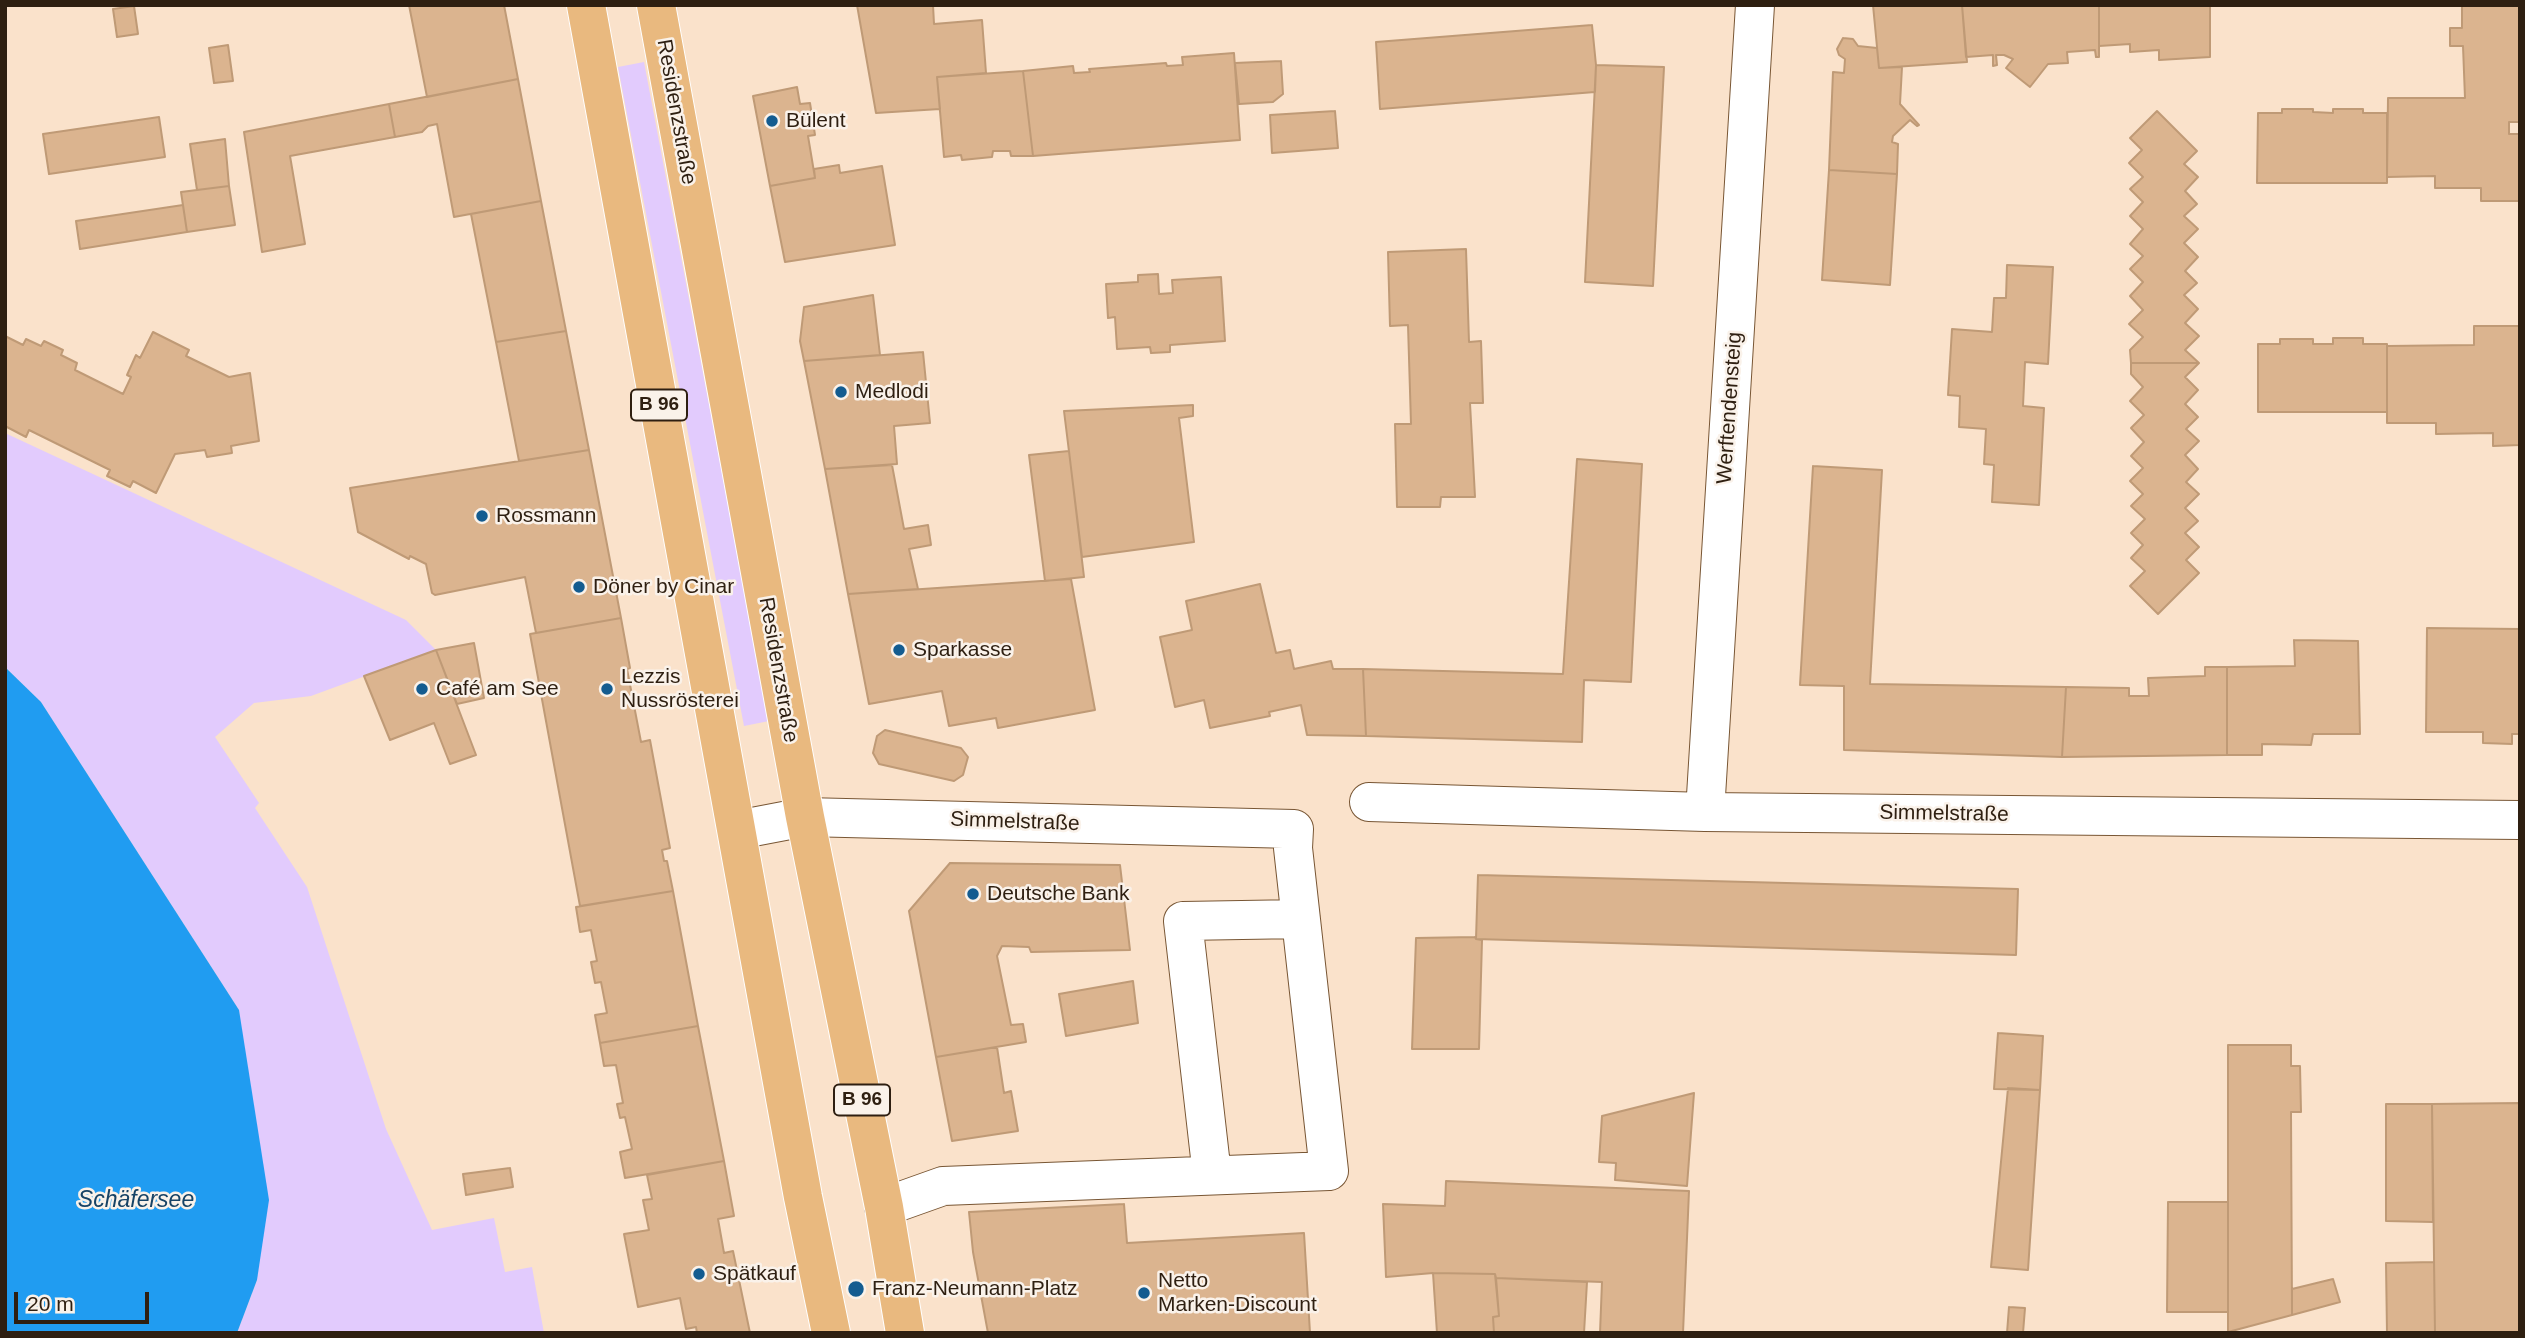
<!DOCTYPE html>
<meta charset="utf-8">
<style>
body{margin:0}
#map{position:relative;width:2525px;height:1338px;overflow:hidden;background:#fae2cb;font-family:Arial,sans-serif}
canvas{display:block}
.frame{position:absolute;inset:0;border:7px solid #2e1f11;pointer-events:none}
.scale{position:absolute;left:14px;top:1292px;width:135px;height:32px;box-sizing:border-box;border:4px solid #2e1f11;border-top:0;padding-left:9px;font-size:21px;line-height:24px;white-space:nowrap;color:#2e1f11;-webkit-text-stroke:5px #faf2ea;paint-order:stroke}
</style>
<div id="map">
<canvas width="2525" height="1338"></canvas>
<div class="frame"></div>
<div class="scale">20 m</div>
</div>
<script>
const g = document.querySelector('canvas').getContext('2d');
g.lineJoin = 'round';
function paint(path, color) { g.fillStyle = color; g.fill(path, 'evenodd'); }
const toPath = rows => new Path2D(rows.map(r => 'M' + r).join(''));
function trace(path, color, width, dash) { g.strokeStyle = color; g.lineWidth = width; g.lineCap = dash ? 'butt' : 'round'; g.setLineDash(dash || []); g.stroke(path); }
function write(font, color, halo, rows, align = 'center') {
  g.font = font + ' Arial,sans-serif'; g.lineWidth = 5; g.setLineDash([]); g.textBaseline = 'middle'; g.strokeStyle = halo; g.fillStyle = color; for (const [text, x, y, turn = 0] of rows) {
    g.save(); g.translate(x, y); g.rotate((+turn || 0) * Math.PI / 180); g.textAlign = isNaN(turn) ? turn : align; if (halo) g.strokeText(text, 0, 0); g.fillText(text, 0, 0); g.restore();
  }
}
const green = toPath([
 [644,62,769,721,744,726,618,67],
 [5,433,406,620,436,650,311,696,254,703,215,737,259,803,255,808,307,887,386,1129,432,1230,494,1218,505,1272,532,1267,544,1333,237,1333,257,1280,239,1010,41,702,5,667]
]);
const water = toPath([
 [5,667,41,702,239,1010,269,1200,257,1280,237,1333,5,1333]
]);
const building = toPath([
 [409,5,504,5,518,79,427,97,409,5],
 [857,5,933,5,934,24,982,20,986,73,937,77,940,109,876,113,857,5],
 [1873,5,1962,5,1967,62,1879,68,1873,5],
 [1962,5,2099,5,2099,57,2096,57,2095,50,2067,52,2068,63,2048,64,2030,87,2006,68,2013,59,2004,55,1996,55,1997,65,1993,66,1993,55,1966,57,1962,5],
 [2099,5,2210,5,2210,57,2159,60,2159,50,2130,52,2130,44,2099,46,2099,5],
 [2462,5,2520,5,2520,122,2509,122,2509,134,2520,134,2520,201,2481,201,2481,188,2435,188,2435,176,2387,177,2388,98,2465,98,2463,46,2450,46,2450,28,2462,28,2462,5],
 [134,6,138,34,117,37,113,9,134,6],
 [1592,25,1596,65,1595,92,1380,109,1376,42,1592,25],
 [1843,38,1853,39,1858,46,1877,48,1879,68,1902,67,1900,104,1919,125,1917,126,1910,120,1893,136,1892,142,1898,144,1897,174,1829,170,1833,72,1844,73,1845,59,1839,55,1837,49,1843,38],
 [228,45,233,81,214,83,209,48,228,45],
 [1234,53,1240,140,1033,156,1023,71,1073,66,1074,73,1090,72,1089,69,1166,63,1167,66,1183,65,1182,57,1234,53],
 [1281,61,1283,94,1273,102,1239,104,1235,63,1281,61],
 [1596,65,1664,67,1653,286,1585,282,1596,65],
 [1023,71,1033,156,1011,156,1010,151,993,151,992,157,962,160,961,155,944,157,937,77,1023,71],
 [518,79,541,201,454,217,437,124,428,126,422,132,395,137,389,104,518,79],
 [797,87,800,104,810,103,815,135,808,136,815,178,770,186,753,96,797,87],
 [389,104,395,137,290,156,305,244,262,252,244,132,389,104],
 [2282,109,2313,109,2313,112,2333,113,2333,109,2363,109,2363,113,2387,113,2387,183,2257,183,2258,113,2282,113,2282,109],
 [1335,111,1338,148,1272,153,1270,115,1335,111],
 [2157,111,2197,151,2184,164,2198,177,2185,191,2197,204,2184,216,2198,229,2184,243,2198,257,2185,271,2197,283,2184,295,2198,309,2185,323,2199,336,2185,350,2199,363,2131,363,2130,350,2143,337,2129,324,2143,310,2130,296,2143,282,2130,269,2143,256,2130,244,2143,229,2130,216,2143,202,2130,189,2143,177,2129,163,2142,150,2130,138,2157,111],
 [159,117,165,157,49,174,43,134,159,117],
 [225,139,229,186,197,190,190,144,225,139],
 [839,165,840,173,882,166,895,245,785,262,770,186,815,178,814,169,839,165],
 [1829,170,1897,174,1890,285,1822,280,1829,170],
 [229,186,235,225,187,232,181,192,229,186],
 [541,201,566,331,496,342,471,214,541,201],
 [183,205,187,232,80,249,76,221,183,205],
 [1466,249,1469,342,1481,341,1483,403,1470,403,1475,497,1441,497,1440,507,1397,507,1395,424,1411,424,1408,325,1390,326,1388,252,1466,249],
 [2007,265,2053,267,2048,364,2025,362,2023,406,2044,408,2039,505,1992,502,1994,465,1984,464,1986,429,1959,427,1960,396,1948,395,1952,329,1992,332,1994,298,2006,298,2007,265],
 [1158,274,1159,294,1173,293,1172,280,1221,277,1225,341,1170,345,1170,352,1151,353,1150,347,1117,349,1115,317,1108,318,1106,284,1138,282,1138,275,1158,274],
 [873,295,880,355,804,361,800,341,804,307,873,295],
 [2474,326,2520,326,2520,445,2493,446,2493,433,2436,434,2436,423,2387,423,2387,346,2474,345,2474,326],
 [566,331,589,450,519,461,496,342,566,331],
 [153,332,189,350,186,356,229,377,250,373,259,441,231,446,232,453,207,457,205,450,175,454,156,493,133,481,130,487,107,476,110,470,29,430,26,437,5,426,5,336,23,345,26,339,41,346,44,341,63,350,61,355,77,363,75,370,123,394,131,377,127,375,136,355,140,358,153,332],
 [2333,338,2363,338,2363,344,2387,344,2387,412,2258,412,2258,344,2280,344,2280,339,2313,339,2313,344,2333,344,2333,338],
 [923,352,930,423,894,426,897,464,825,469,804,361,923,352],
 [2131,363,2199,363,2185,377,2198,390,2185,404,2198,417,2186,429,2199,441,2185,455,2198,469,2186,482,2199,494,2185,508,2198,521,2185,533,2199,547,2186,560,2199,573,2158,614,2130,586,2145,571,2131,558,2143,545,2131,533,2145,519,2131,506,2143,494,2130,481,2143,468,2131,456,2144,442,2131,428,2144,415,2130,401,2143,387,2131,374,2131,363],
 [1193,405,1193,416,1179,418,1194,542,1082,557,1064,411,1193,405],
 [589,450,621,618,536,633,525,577,435,595,432,593,426,564,410,556,409,559,358,532,350,488,589,450],
 [1069,451,1084,577,1045,581,1029,455,1069,451],
 [1577,459,1642,464,1631,682,1584,680,1582,742,1366,736,1363,669,1563,674,1577,459],
 [892,465,904,529,928,525,931,545,909,549,918,589,848,594,825,469,892,465],
 [1813,466,1882,470,1870,684,2066,687,2062,757,1844,750,1844,686,1800,685,1813,466],
 [1071,579,1095,710,998,728,996,718,949,726,942,691,869,704,848,594,1071,579],
 [1260,584,1276,653,1290,650,1294,669,1331,661,1333,669,1363,669,1366,736,1307,735,1301,705,1269,712,1270,716,1210,728,1204,700,1175,707,1160,637,1192,630,1186,601,1260,584],
 [621,618,630,668,627,669,641,742,650,740,670,848,662,850,664,861,667,861,673,891,580,906,530,634,621,618],
 [2427,628,2520,629,2520,734,2512,734,2512,744,2483,743,2483,732,2426,732,2427,628],
 [2294,640,2358,641,2360,734,2313,734,2311,745,2262,744,2262,755,2227,755,2227,667,2295,666,2294,640],
 [474,643,484,698,457,704,436,650,474,643],
 [436,650,476,755,450,764,434,723,390,740,364,676,436,650],
 [2205,667,2227,667,2227,755,2062,757,2066,687,2129,688,2129,696,2149,696,2148,678,2205,676,2205,667],
 [885,730,961,748,968,757,963,775,954,781,879,764,873,753,877,736,885,730],
 [950,863,1120,865,1130,950,1031,952,1029,947,1002,946,997,956,1011,1025,1023,1024,1026,1042,936,1057,909,911,950,863],
 [1478,875,2018,889,2016,955,1476,939,1478,875],
 [673,891,698,1026,600,1043,595,1015,607,1013,601,982,595,983,591,962,597,961,591,930,580,932,576,907,673,891],
 [1475,937,1476,939,1482,940,1479,1049,1412,1049,1416,938,1475,937],
 [1133,981,1138,1023,1066,1036,1059,994,1133,981],
 [698,1026,724,1161,625,1178,620,1152,632,1149,625,1117,620,1118,617,1104,623,1103,616,1065,604,1066,600,1043,698,1026],
 [1998,1033,2043,1036,2040,1090,1994,1089,1998,1033],
 [2228,1045,2291,1045,2291,1066,2300,1066,2301,1112,2291,1112,2292,1315,2228,1332,2228,1045],
 [997,1047,1004,1093,1011,1091,1018,1131,952,1141,936,1057,997,1047],
 [2008,1088,2040,1090,2028,1270,1991,1267,2008,1088],
 [1694,1093,1687,1186,1615,1180,1616,1163,1599,1162,1602,1116,1694,1093],
 [2520,1103,2520,1333,2435,1333,2432,1104,2520,1103],
 [2386,1104,2432,1104,2433,1222,2386,1221,2386,1104],
 [724,1161,734,1216,718,1219,724,1253,733,1251,750,1333,697,1333,696,1327,686,1329,680,1298,638,1307,624,1234,649,1230,643,1200,652,1199,647,1175,724,1161],
 [510,1168,513,1187,466,1195,463,1174,510,1168],
 [1446,1181,1689,1191,1683,1333,1600,1333,1602,1282,1496,1278,1495,1274,1433,1273,1386,1277,1383,1204,1445,1206,1446,1181],
 [2168,1202,2228,1202,2228,1312,2167,1312,2168,1202],
 [1124,1204,1127,1243,1304,1233,1310,1333,988,1333,973,1252,969,1212,1124,1204],
 [2434,1262,2435,1333,2387,1333,2386,1263,2434,1262],
 [1433,1273,1495,1274,1499,1316,1493,1317,1494,1333,1437,1333,1433,1273],
 [1496,1278,1587,1282,1584,1333,1494,1333,1493,1317,1499,1316,1496,1278],
 [2333,1279,2340,1302,2292,1315,2292,1289,2333,1279],
 [2009,1307,2025,1308,2023,1333,2007,1333,2009,1307]
]);
const minor = toPath([
 [1369,802,1705,812,2520,820],
 [1705,812,1755,5],
 [737,830,805,817,1294,829,1293,848,1329,1171,943,1186,884,1207],
 [1212,1175,1183,921,1301,919]
]);
const major = toPath([
 [586,5,803,1197,831,1333],
 [656,5,805,817,884,1207,905,1333]
]);
const markers = [
 [772,121,7,"#145c90"],
 [841,392,7,"#145c90"],
 [482,516,7,"#145c90"],
 [579,587,7,"#145c90"],
 [899,650,7,"#145c90"],
 [422,689,7,"#145c90"],
 [607,689,7,"#145c90"],
 [973,894,7,"#145c90"],
 [699,1274,7,"#145c90"],
 [856,1289,9,"#145c90"],
 [1144,1293,7,"#145c90"]
];
const shields = [
 [659,405,56],
 [862,1100,56]
];
const shieldNames = [
 ["B 96",659,405],
 ["B 96",862,1100]
];
const streetNames = [
 ["Residenzstraße",676,112,80],
 ["Werftendensteig",1730,408,-86],
 ["Residenzstraße",778,670,80],
 ["Simmelstraße",1944,814,1],
 ["Simmelstraße",1015,822,2]
];
const poiNames = [
 ["Bülent",786,121],
 ["Medlodi",855,392],
 ["Rossmann",496,516],
 ["Döner by Cinar",593,587],
 ["Sparkasse",913,650],
 ["Lezzis",621,677],
 ["Nussrösterei",621,701],
 ["Café am See",436,689],
 ["Deutsche Bank",987,894],
 ["Spätkauf",713,1274],
 ["Netto",1158,1281],
 ["Marken-Discount",1158,1305],
 ["Franz-Neumann-Platz",872,1289]
];
const waterNames = [
 ["Schäfersee",136,1201]
];
paint(green, '#e2cbfd');
paint(water, '#209cf1');
paint(building, '#dbb48f');
trace(building, '#bf9a76', 2);
trace(minor, '#785634', 40);
trace(major, '#fff', 40);
trace(minor, '#fff', 38);
trace(major, '#e9b97f', 38);
for (const [x, y, r, color] of markers) { const dot = new Path2D(); dot.arc(x, y, r, 0, 2 * Math.PI); g.fillStyle = color; g.fill(dot); trace(dot, '#faf2ea', 2.5); }
for (const [x, y, w] of shields) { const box = new Path2D(); box.roundRect(x - w / 2, y - 15.5, w, 31, 5); g.fillStyle = '#faf2ea'; g.fill(box); trace(box, '#2e1f11', 2); }
write('bold 19px', '#2e1f11', null, shieldNames);
write('21px', '#2e1f11', '#faf2ea', streetNames);
write('21px', '#2e1f11', '#faf2ea', poiNames, 'left');
write('italic 23px', '#174366', '#faf2ea', waterNames);
</script>
